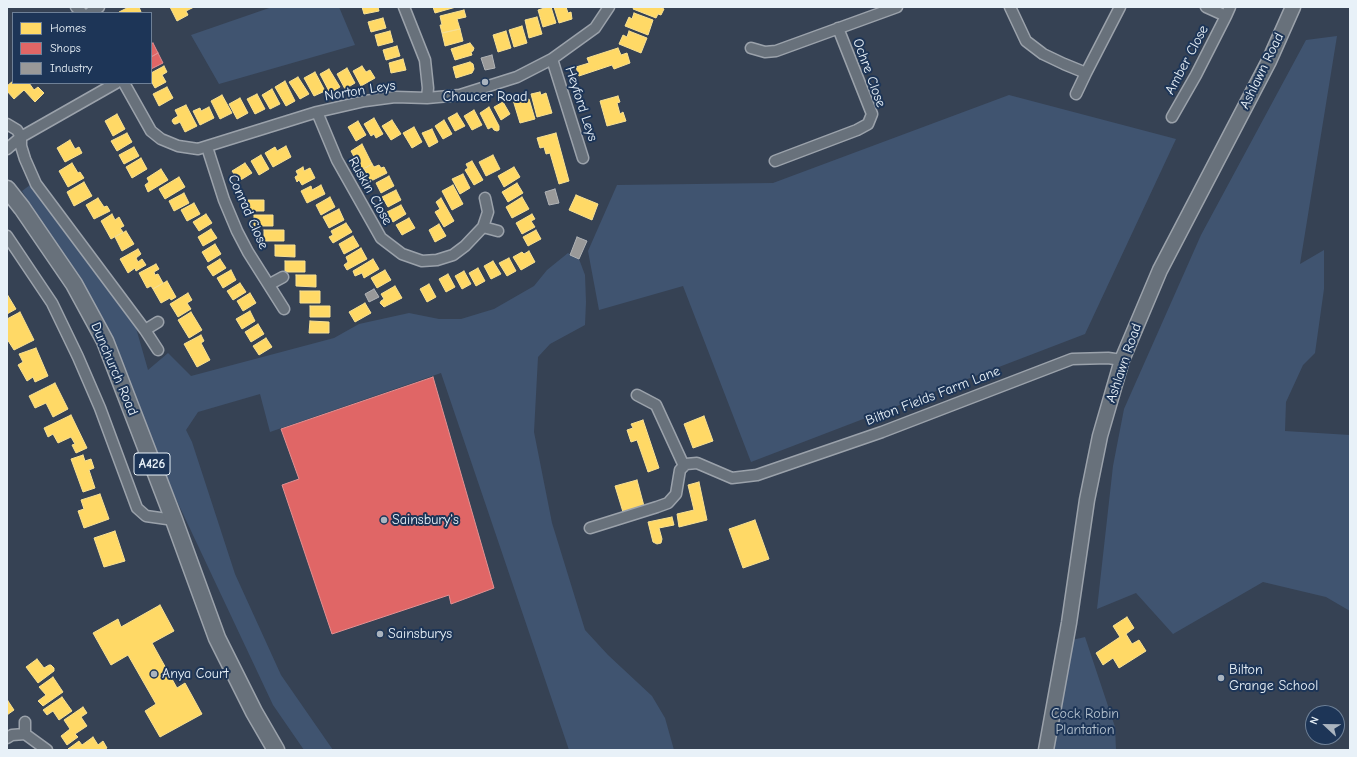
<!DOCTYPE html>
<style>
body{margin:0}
#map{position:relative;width:1357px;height:757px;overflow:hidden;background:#364254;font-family:"Comic Neue",sans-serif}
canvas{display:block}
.frame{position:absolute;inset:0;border:8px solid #e8f1f8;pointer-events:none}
.legend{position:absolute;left:12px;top:12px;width:140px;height:72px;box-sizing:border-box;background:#1d3557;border:1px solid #6e8097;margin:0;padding:5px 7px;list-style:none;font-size:12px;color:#e8f1f8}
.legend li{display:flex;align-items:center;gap:8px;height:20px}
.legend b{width:20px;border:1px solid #6e8097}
.north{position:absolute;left:1305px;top:705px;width:40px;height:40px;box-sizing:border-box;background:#1d3557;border:1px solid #6e8097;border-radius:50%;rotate:292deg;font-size:11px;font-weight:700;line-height:16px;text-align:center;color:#e8f1f8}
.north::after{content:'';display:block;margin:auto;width:14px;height:18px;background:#aab4bf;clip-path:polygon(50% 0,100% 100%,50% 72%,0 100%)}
</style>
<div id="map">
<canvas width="1357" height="757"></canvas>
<div class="frame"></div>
<ul class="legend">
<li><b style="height:11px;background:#ffd966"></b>Homes</li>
<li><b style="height:11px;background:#e06666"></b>Shops</li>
<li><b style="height:11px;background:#999"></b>Industry</li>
</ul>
<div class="north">N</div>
</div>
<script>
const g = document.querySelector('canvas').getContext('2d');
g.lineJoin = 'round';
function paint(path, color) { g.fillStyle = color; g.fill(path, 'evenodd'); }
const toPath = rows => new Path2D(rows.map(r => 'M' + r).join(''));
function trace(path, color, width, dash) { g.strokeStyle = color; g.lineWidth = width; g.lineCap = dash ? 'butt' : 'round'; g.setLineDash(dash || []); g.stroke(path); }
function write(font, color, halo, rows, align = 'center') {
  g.font = font + ' "Comic Neue",sans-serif'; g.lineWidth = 4; g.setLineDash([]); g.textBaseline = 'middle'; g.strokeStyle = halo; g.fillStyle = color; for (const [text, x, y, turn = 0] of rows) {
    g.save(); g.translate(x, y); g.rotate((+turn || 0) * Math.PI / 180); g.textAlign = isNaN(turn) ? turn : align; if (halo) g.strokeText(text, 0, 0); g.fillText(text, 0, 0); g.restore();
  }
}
const green = toPath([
 [272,7,339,7,355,45,219,84,191,35],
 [1337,36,1300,264,1324,250,1324,289,1315,353,1303,365,1286,402,1285,431,1350,435,1350,611,1326,597,1263,582,1173,634,1136,593,1097,609,1113,466,1124,409,1201,235,1306,40],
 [1009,95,1176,139,1085,334,751,462,683,286,599,310,588,251,617,185,773,183],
 [30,185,136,328,148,370,168,353,191,376,334,338,359,324,409,313,439,319,461,319,494,309,534,286,547,270,568,253,579,259,585,275,586,302,585,325,550,344,538,357,534,432,552,523,585,630,608,655,652,696,665,718,674,750,569,750,441,373,270,432,260,394,198,412,186,430,192,442,235,574,281,675,333,750,304,750,273,705,160,465,87,296,22,191],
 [1085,637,1115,727,1116,750,1054,750,1057,721,1072,640]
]);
const homes = toPath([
 [129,7,139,7,141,12,138,13,120,13,119,12,129,7],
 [170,7,194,7,186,11,188,15,177,21,170,7],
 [362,7,378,7,379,11,364,14,362,7],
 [433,7,456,7,435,13,433,7],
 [548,7,551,7,556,23,543,27,538,10,548,7],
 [554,7,566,7,568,13,571,12,572,19,559,23,554,7],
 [634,7,660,7,664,9,661,15,658,14,656,18,633,9,634,7],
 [464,10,466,17,457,19,460,29,442,33,440,25,442,25,440,16,464,10],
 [634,13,653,20,648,35,625,26,629,17,632,19,634,13],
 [537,17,542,34,529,38,525,20,537,17],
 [383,18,386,28,371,32,368,22,383,18],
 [522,26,527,43,514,47,509,30,522,26],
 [460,29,463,41,445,46,442,33,460,29],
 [390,31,393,42,378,46,375,35,390,31],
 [506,31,511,48,498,52,493,35,506,31],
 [629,31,647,38,641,53,619,44,623,35,627,37,629,31],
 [470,43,474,48,473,51,471,52,472,55,455,60,451,49,470,43],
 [397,46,400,56,386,60,383,50,397,46],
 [618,48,621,55,627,53,630,63,614,69,612,65,579,76,576,67,589,63,587,58,618,48],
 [403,59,406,70,391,73,389,63,403,59],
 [470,62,473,64,474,69,472,73,456,78,453,67,470,62],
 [164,66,167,72,162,75,166,82,155,88,151,81,151,73,164,66],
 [362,66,366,72,370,70,375,78,361,86,353,71,362,66],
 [347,68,355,83,345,89,337,74,347,68],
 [329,69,340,87,330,93,320,74,329,69],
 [315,72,325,91,314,96,304,78,315,72],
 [298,77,309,94,300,99,289,82,298,77],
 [13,81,13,83,29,83,34,90,38,87,44,93,35,102,24,90,14,99,7,91,7,86,13,81],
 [285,81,295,101,286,106,275,87,285,81],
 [167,87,173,98,159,106,153,94,167,87],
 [272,89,280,104,270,109,262,95,272,89],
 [540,92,541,95,546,93,552,113,537,117,531,94,540,92],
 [257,94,265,109,255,114,247,99,257,94],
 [222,95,232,113,220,119,211,101,222,95],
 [618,96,620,102,617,103,620,114,623,112,626,121,607,126,600,101,618,96],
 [240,98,248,113,237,119,229,104,240,98],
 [522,98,523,101,529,99,535,119,520,123,513,100,522,98],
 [503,102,510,114,501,120,494,107,503,102],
 [186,105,197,126,185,132,180,122,176,124,174,124,172,121,173,119,178,116,175,110,186,105],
 [209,107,214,118,200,125,193,111,200,108,201,111,209,107],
 [489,107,499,126,499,130,497,131,494,130,492,127,488,129,480,113,489,107],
 [474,110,482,125,472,130,464,116,474,110],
 [457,113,465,126,455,131,448,118,457,113],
 [117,114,125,129,113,136,105,121,117,114],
 [374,118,383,134,376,138,374,134,371,136,364,124,374,118],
 [392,120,401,134,391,140,382,126,392,120],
 [444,120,452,134,443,139,435,126,444,120],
 [358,121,366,135,356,141,348,127,358,121],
 [414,127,422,142,412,148,403,133,414,127],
 [432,129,438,142,429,147,422,133,432,129],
 [127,133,132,142,117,151,111,141,127,133],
 [556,133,569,181,559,184,550,153,546,154,544,147,540,148,537,138,556,133],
 [70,140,75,149,79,147,82,153,65,162,57,148,70,140],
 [362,144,372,164,361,170,351,151,362,144],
 [286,146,291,157,273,167,265,153,275,147,277,151,286,146],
 [134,147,139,156,124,164,119,155,134,147],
 [261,155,269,169,259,175,251,161,261,155],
 [493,155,500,169,486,176,479,162,493,155],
 [141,158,147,169,132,178,126,167,141,158],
 [472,161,483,180,474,185,465,170,468,168,466,164,472,161],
 [72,163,78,173,80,172,84,178,68,187,59,171,72,163],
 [245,163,252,173,239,181,232,171,245,163],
 [372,164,374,167,379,165,381,168,384,167,387,173,371,181,364,169,372,164],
 [303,167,304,171,310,168,315,178,302,185,299,180,297,182,295,177,298,175,296,171,303,167],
 [514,167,520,177,504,187,498,176,514,167],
 [161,169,168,180,148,192,145,185,149,182,147,178,161,169],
 [463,174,470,188,460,194,452,179,463,174],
 [389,176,394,186,381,193,376,183,389,176],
 [179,177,185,187,165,199,159,189,179,177],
 [84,182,92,196,74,206,67,192,84,182],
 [517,183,523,193,508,202,502,192,517,183],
 [321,185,325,194,307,203,301,191,311,186,312,190,321,185],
 [453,185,463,204,452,210,442,191,453,185],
 [396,190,401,200,388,207,382,197,396,190],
 [184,193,189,203,174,211,169,201,184,193],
 [576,195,598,204,592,220,569,210,576,195],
 [330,197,335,207,321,215,316,205,330,197],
 [522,197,529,209,512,218,506,207,522,197],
 [98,198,104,207,107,206,110,211,94,219,86,205,98,198],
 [441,198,454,221,444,227,435,212,440,209,436,202,441,198],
 [244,200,264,200,264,211,244,211,244,200],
 [194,203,200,214,187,221,181,210,194,203],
 [401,205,406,214,393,222,387,212,401,205],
 [339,209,344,220,329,228,323,217,339,209],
 [112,214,115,220,119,217,124,226,120,228,123,232,111,239,101,221,112,214],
 [206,214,212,223,199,231,193,222,206,214],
 [532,214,535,219,531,221,535,227,522,234,516,223,532,214],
 [254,215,273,215,273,226,254,226,254,215],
 [409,218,415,228,402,235,396,225,409,218],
 [346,223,352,232,333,243,329,237,333,235,331,231,346,223],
 [439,224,446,236,435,242,429,230,439,224],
 [211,229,217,238,203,246,198,237,211,229],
 [264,230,284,230,284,241,264,241,264,230],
 [536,230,541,239,528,246,523,237,536,230],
 [126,231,134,244,122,251,115,237,126,231],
 [353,236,359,246,344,254,339,244,353,236],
 [215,244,221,254,208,262,202,252,215,244],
 [275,245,295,245,295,257,275,256,275,245],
 [361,248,367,259,347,270,344,265,348,262,346,257,361,248],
 [138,249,141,254,136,258,138,262,142,259,146,265,136,271,135,268,128,273,120,259,138,249],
 [529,251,535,262,521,270,513,257,522,252,524,254,529,251],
 [509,258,516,271,507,276,499,263,509,258],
 [220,259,226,268,213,276,207,267,220,259],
 [373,259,379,269,364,278,362,273,355,276,353,271,373,259],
 [285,261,305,261,305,272,285,272,285,261],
 [493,261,501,274,491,279,484,266,493,261],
 [156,264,159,269,154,272,155,275,158,274,163,283,153,289,151,286,147,288,139,273,156,264],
 [478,268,485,281,476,286,469,273,478,268],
 [231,270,236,280,223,288,217,278,231,270],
 [385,270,391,280,377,288,371,278,385,270],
 [464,271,471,284,462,289,455,276,464,271],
 [448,274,455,287,446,292,439,279,448,274],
 [296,275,316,275,316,287,296,286,296,275],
 [167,281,176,297,171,300,170,298,161,303,153,289,167,281],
 [240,283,246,292,233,300,227,291,240,283],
 [429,284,436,297,427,302,420,289,429,284],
 [395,286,402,298,384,307,380,303,381,301,384,299,381,294,395,286],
 [300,291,320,291,320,303,300,303,300,291],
 [188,293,192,300,187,303,191,309,178,317,170,304,188,293],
 [250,293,256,303,243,311,237,301,250,293],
 [7,294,16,309,7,314,7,294],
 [365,303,371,313,355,322,349,312,365,303],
 [310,306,330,306,330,317,310,317,310,306],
 [250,311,255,321,242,329,236,319,250,311],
 [20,312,34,340,14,350,7,339,7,319,20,312],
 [191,312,202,330,189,338,178,320,191,312],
 [310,321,329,322,329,333,309,333,310,321],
 [258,324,264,334,251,342,245,332,258,324],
 [201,335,204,341,201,343,210,360,197,367,184,344,201,335],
 [266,338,272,347,259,355,253,346,266,338],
 [36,348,48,376,35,382,33,377,27,381,18,365,23,362,19,354,36,348],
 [55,383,68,409,53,417,46,403,35,408,29,396,55,383],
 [71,415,87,448,76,453,72,445,75,444,71,437,58,443,53,434,48,437,44,428,71,415],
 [704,416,713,441,693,448,684,424,704,416],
 [643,420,659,468,648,472,637,440,631,442,627,430,633,428,631,424,643,420],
 [83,455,85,461,91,459,94,468,89,470,95,488,83,492,71,459,83,455],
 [637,480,644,506,623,512,615,486,637,480],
 [699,482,707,520,679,527,677,514,694,510,688,485,699,482],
 [100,494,109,519,84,528,78,511,84,509,81,500,100,494],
 [672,517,674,525,659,528,662,539,661,543,657,544,653,542,648,522,672,517],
 [755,520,769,559,743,568,729,529,755,520],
 [115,531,125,561,104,567,94,538,115,531],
 [160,605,174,631,152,643,177,688,185,683,202,714,160,737,145,711,156,704,128,655,111,665,93,633,118,619,121,627,160,605],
 [1127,617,1134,628,1126,634,1132,644,1139,640,1146,651,1119,668,1113,658,1103,665,1096,653,1120,637,1113,626,1127,617],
 [37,659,44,668,49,665,51,665,54,668,54,671,38,683,26,667,37,659],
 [53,677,63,692,43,706,38,701,46,695,39,687,53,677],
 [62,697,72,711,59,720,53,711,47,715,43,710,62,697],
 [8,701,14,710,7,715,7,702,8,701],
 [83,707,87,713,81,717,87,726,75,734,78,737,67,745,61,736,70,729,64,720,83,707],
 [93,737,98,745,103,741,107,748,104,750,68,749,79,741,82,745,93,737]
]);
const shops = toPath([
 [153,43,158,53,151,57,151,44,153,43],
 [158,53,163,63,151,69,151,57,158,53],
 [433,377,494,588,451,604,449,595,332,634,282,485,299,479,281,429,433,377]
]);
const industry = toPath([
 [492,55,495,68,485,70,481,58,492,55],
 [555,189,559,203,549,205,545,192,555,189],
 [577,237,587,241,579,259,570,255,577,237],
 [374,289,379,297,369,302,365,294,374,289]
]);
const minor = toPath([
 [76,7,82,13],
 [404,7,425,60,428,88,427,98],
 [1010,7,1026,41,1043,54,1064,64,1086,73,1120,7],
 [90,13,99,7],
 [1226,16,1230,7],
 [751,48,765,52,776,51,897,7],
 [552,59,583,158],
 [124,83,151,131,161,139,178,146,198,149,317,112,365,101,395,97,427,98,460,95,517,77,552,59,595,28,609,7],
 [1076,94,1086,73],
 [317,112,337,160,381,238,402,254,422,261,437,260,453,255,465,246,483,227,488,212,485,198],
 [1172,117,1196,75,1226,16,1206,7],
 [7,124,17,130,21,137,21,146,25,159,36,184,145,330,158,350],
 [207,147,224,200,237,231,248,252,284,309],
 [7,149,21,137,116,83],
 [775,161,857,130,868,124,872,114,838,28],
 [483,227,498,231],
 [7,236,52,303,78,357,100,408,137,508,146,516,174,520],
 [270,284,283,277],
 [145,330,158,322],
 [637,395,656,405,684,466],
 [590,528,657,507,668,503,676,494,680,470,686,464,697,463,732,478,757,475,882,432,1072,359,1108,358,1122,360],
 [25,722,25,734],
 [7,738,12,735,25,734,47,750]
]);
const secondary = toPath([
 [1046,750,1069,623,1087,500,1100,436,1122,360,1160,270,1269,61,1293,7]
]);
const trunk = toPath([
 [7,189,22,208,74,284,105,341,174,520,217,638,254,712,276,750]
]);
const markers = [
 [485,82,4,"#aab4bf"],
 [384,520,4,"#aab4bf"],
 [380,634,4,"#aab4bf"],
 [154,674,4,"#aab4bf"],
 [1221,678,4,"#aab4bf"]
];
const shields = [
 [152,464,36]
];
const shieldNames = [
 ["A426",152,464]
];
const streetNames = [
 ["Amber Close",1187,60,-62],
 ["Ashlawn Road",1262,71,-64],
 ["Ochre Close",869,73,70],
 ["Norton Leys",360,91,-9],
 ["Heyford Leys",581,104,72],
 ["Ruskin Close",370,191,61],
 ["Conrad Close",248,212,66],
 ["Ashlawn Road",1124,363,-71],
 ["Dunchurch Road",114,369,67],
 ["Bilton Fields Farm Lane",933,396,-21]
];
const poiNames = [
 ["Chaucer Road",485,97,"center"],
 ["Sainsbury's",392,520],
 ["Sainsburys",388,634],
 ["Bilton",1229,670],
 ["Grange School",1229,686],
 ["Anya Court",162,674]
];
const parkNames = [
 ["Cock Robin",1085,714],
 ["Plantation",1085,730]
];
paint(green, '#405470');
paint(homes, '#ffd966');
trace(homes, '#f8e092', 1);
paint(shops, '#e06666');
trace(shops, '#e29092', 1);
paint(industry, '#999');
trace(industry, '#b1b3b6', 1);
trace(minor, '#9ba2ab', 13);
trace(secondary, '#9ba2ab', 17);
trace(trunk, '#9ba2ab', 19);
trace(minor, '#68717b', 10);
trace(secondary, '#68717b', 14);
trace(trunk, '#68717b', 16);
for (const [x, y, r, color] of markers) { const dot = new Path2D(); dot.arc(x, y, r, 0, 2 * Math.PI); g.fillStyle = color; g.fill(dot); trace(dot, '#1d3557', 1.5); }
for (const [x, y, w] of shields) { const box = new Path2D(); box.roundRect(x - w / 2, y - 11, w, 22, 3); g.fillStyle = '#1d3557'; g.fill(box); trace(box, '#e8f1f8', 1); }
write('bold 13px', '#e8f1f8', null, shieldNames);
write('14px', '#e8f1f8', '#1d3557', streetNames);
write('14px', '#e8f1f8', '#1d3557', poiNames, 'left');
write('14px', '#b6c3d0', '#1d3557', parkNames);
</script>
